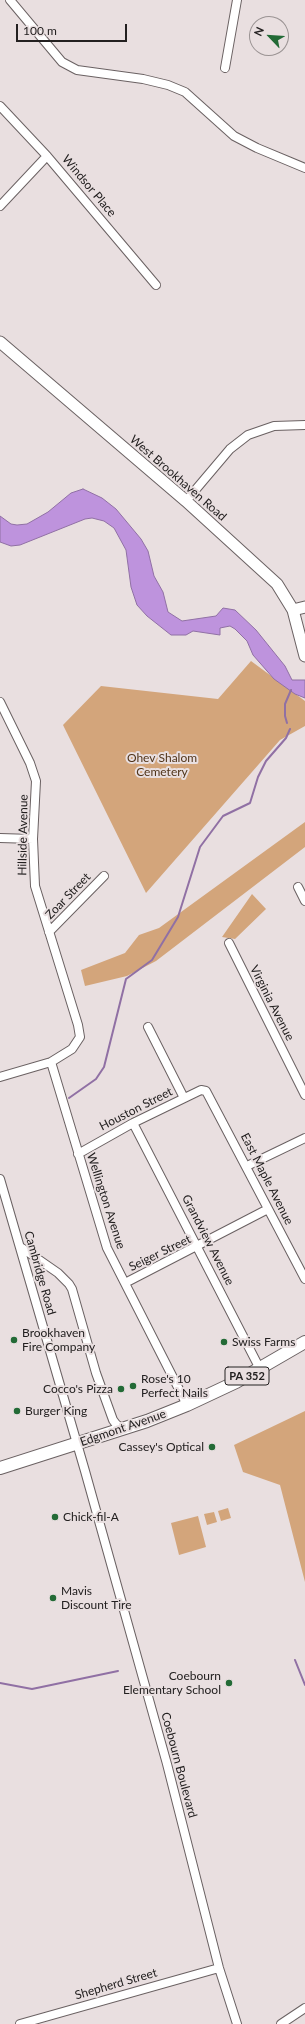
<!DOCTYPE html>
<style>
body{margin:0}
#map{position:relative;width:305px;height:2024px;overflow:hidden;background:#e9dfe0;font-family:Lato,sans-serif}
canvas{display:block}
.north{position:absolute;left:249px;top:16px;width:40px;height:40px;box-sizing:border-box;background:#e9dfe0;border:1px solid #9a9393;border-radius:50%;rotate:295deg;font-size:11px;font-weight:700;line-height:16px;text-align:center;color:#232020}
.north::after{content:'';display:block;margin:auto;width:14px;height:18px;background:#236a36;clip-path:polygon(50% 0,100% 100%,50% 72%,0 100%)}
.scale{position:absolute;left:16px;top:24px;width:111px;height:18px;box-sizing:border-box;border:2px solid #232020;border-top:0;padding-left:5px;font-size:12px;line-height:14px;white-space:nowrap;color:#232020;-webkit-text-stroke:3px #e9dfe0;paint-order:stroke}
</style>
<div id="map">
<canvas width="305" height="2024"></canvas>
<div class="north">N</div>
<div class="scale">100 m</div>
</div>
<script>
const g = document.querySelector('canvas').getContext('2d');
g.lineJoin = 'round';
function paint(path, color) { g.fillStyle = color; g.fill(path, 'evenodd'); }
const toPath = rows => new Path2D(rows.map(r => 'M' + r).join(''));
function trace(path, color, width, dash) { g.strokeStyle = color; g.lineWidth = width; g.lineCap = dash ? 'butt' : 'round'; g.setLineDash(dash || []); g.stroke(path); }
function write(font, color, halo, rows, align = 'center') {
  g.font = font + ' Lato,sans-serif'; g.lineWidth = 4; g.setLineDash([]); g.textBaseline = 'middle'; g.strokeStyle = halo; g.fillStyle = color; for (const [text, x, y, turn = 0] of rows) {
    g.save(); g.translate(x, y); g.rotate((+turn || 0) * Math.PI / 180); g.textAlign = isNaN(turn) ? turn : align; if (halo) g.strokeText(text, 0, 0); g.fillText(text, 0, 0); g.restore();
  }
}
const green = toPath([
 [251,661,305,701,305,726,280,740,146,893,63,725,101,686,218,699],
 [305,822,305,847,156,961,127,976,85,986,81,970,125,953,139,935,159,928],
 [252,894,266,909,235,939,222,937],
 [305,1411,305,1582,280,1485,243,1472,234,1445],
 [228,1508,231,1518,221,1521,218,1511],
 [214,1512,217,1522,207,1525,204,1514],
 [198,1516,206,1547,179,1555,171,1523]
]);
const water = toPath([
 [83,489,102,498,116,509,141,539,148,551,154,576,163,592,168,612,182,621,216,616,223,608,235,610,256,630,285,666,292,680,305,680,305,698,295,694,274,679,253,655,247,641,235,629,230,626,220,628,220,635,193,631,186,635,171,635,147,616,137,605,131,587,126,550,114,528,104,521,92,518,85,519,20,545,11,546,0,542,0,516,11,524,17,525,27,524,48,512,71,493,83,489]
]);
const stream = toPath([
 [287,723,285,716,285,704,291,690],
 [69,1098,96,1079,104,1067,126,979,152,960,178,917,200,847,223,816,250,803,258,777,266,761,286,738,290,729],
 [295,1660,305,1685],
 [0,1683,32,1689,118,1671]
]);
const street = toPath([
 [10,0,62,62,77,70,143,79,168,85,185,92,234,136,257,148,305,168],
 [225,68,237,0],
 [0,106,47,156,156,285],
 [0,206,47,156],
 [186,501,230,449,248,435,274,426,305,425],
 [0,702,30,763,36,781,33,839,35,886,78,1025,80,1037,72,1049,51,1062,0,1077],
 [0,838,33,839],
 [298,887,305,901],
 [49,932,104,876],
 [229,943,305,1095],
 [148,1027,184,1098],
 [51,1062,107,1248,187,1405],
 [133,1123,260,1369],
 [78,1154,133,1123,201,1090,206,1091,305,1279],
 [247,1166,305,1138],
 [0,1179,85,1471,167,1764,219,1968,237,2024],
 [22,1248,58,1273,69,1284,72,1289,96,1373,113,1420,116,1424,123,1429],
 [125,1283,268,1209],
 [20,2024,219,1968],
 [281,2024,305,2008]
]);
const secondary = toPath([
 [0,342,186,501,277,584,293,610,305,656],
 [293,610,305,607]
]);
const primary = toPath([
 [0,1468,147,1421,187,1405,236,1382,305,1342]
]);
const markers = [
 [14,1340,4,"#236a36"],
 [224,1342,4,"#236a36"],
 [133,1386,4,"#236a36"],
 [121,1389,4,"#236a36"],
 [17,1411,4,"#236a36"],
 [212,1447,4,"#236a36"],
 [55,1517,4,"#236a36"],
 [53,1598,4,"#236a36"],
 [229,1683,4,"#236a36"]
];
const shields = [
 [247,1376,44]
];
const shieldNames = [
 ["PA 352",247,1376]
];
const streetNames = [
 ["Windsor Place",89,186,50],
 ["West Brookhaven Road",178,478,41],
 ["Hillside Avenue",23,835,-89],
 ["Zoar Street",68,896,-46],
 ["Virginia Avenue",272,1003,63],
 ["Houston Street",136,1109,-27],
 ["East Maple Avenue",267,1179,63],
 ["Wellington Avenue",106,1201,72],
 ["Grandview Avenue",208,1240,63],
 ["Seiger Street",160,1253,-26],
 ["Cambridge Road",40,1273,74],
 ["Edgmont Avenue",123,1428,-19],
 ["Coebourn Boulevard",179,1765,75],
 ["Shepherd Street",116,1984,-16]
];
const parkNames = [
 ["Ohev Shalom",162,758],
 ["Cemetery",162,772]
];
const poiNames = [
 ["Brookhaven",22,1333],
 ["Fire Company",22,1347],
 ["Swiss Farms",232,1342],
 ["Rose's 10",141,1379],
 ["Perfect Nails",141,1393],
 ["Cocco's Pizza",113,1389,"right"],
 ["Burger King",25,1411],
 ["Cassey's Optical",204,1447,"right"],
 ["Chick-fil-A",63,1517],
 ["Mavis",61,1591],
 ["Discount Tire",61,1605],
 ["Coebourn",221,1676,"right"],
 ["Elementary School",221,1690,"right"]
];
paint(green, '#d3a57b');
paint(water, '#be93dd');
trace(water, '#9070a4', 1);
trace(stream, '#9070a4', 2);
trace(street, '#6a6162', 10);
trace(secondary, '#6a6162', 13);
trace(primary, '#6a6162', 14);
trace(street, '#fff', 8);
trace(secondary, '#fff', 11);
trace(primary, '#fff', 12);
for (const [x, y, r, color] of markers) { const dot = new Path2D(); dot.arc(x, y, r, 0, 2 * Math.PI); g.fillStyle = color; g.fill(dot); trace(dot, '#e9dfe0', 1.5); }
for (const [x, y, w] of shields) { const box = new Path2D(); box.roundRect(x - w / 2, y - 9, w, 18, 3); g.fillStyle = '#e9dfe0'; g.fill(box); trace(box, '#232020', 1); }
write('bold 11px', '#232020', null, shieldNames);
write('12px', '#232020', '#e9dfe0', streetNames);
write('12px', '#503419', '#e9dfe0', parkNames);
write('12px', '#232020', '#e9dfe0', poiNames, 'left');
</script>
